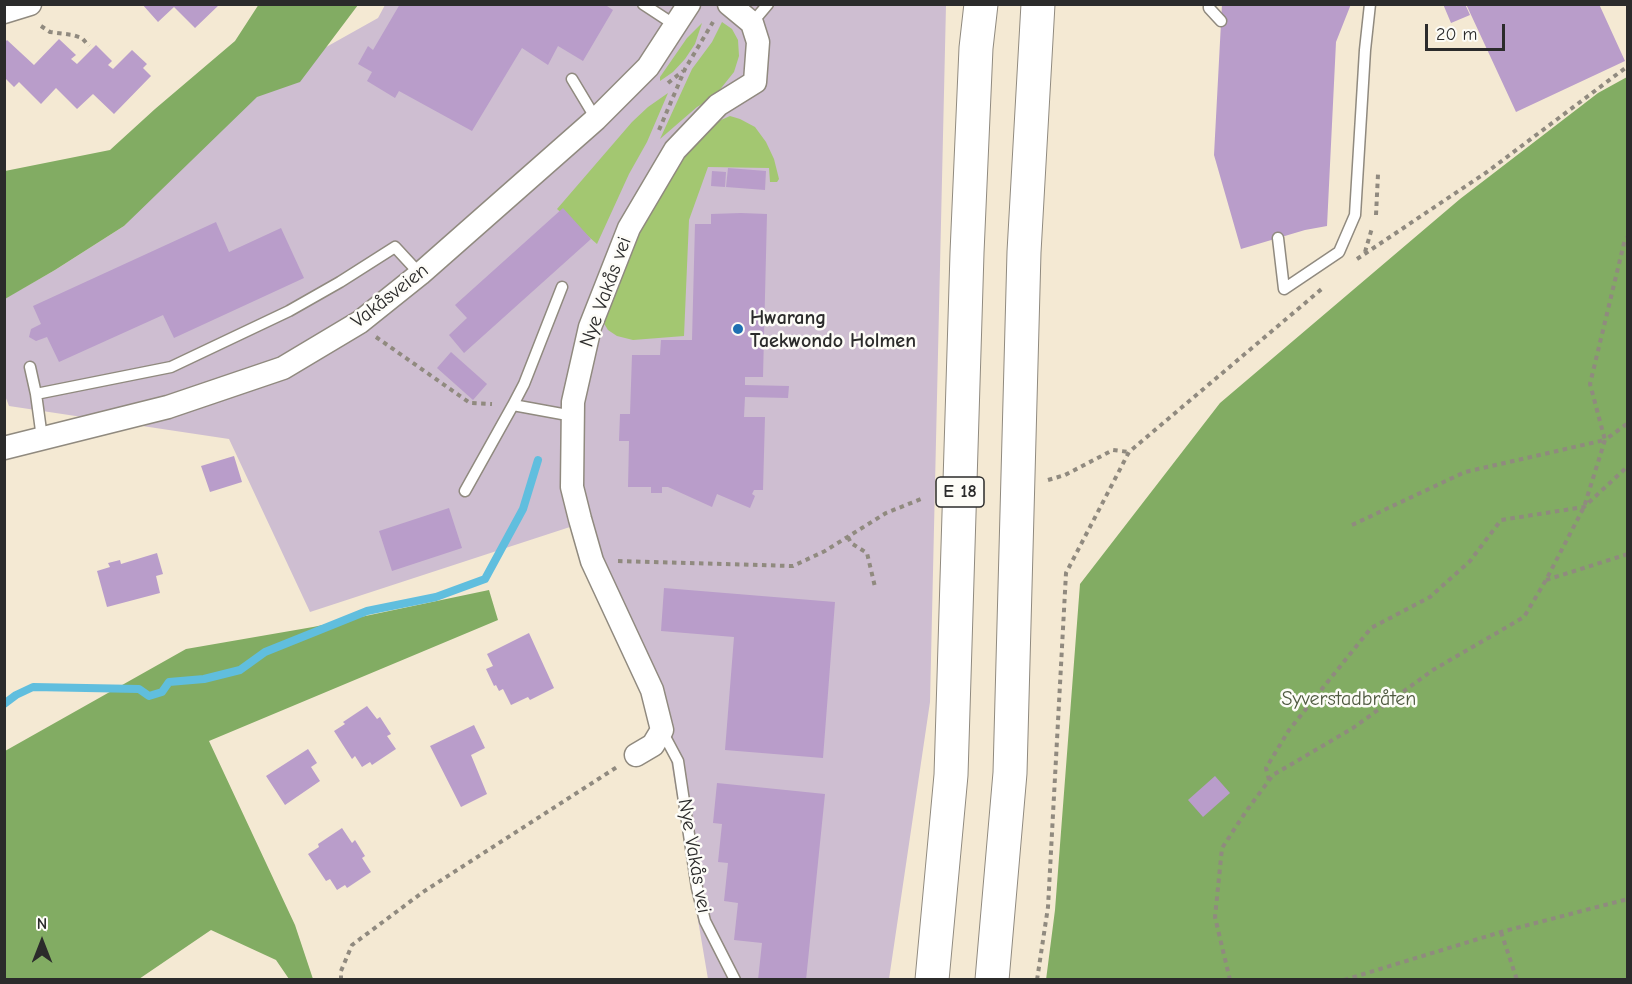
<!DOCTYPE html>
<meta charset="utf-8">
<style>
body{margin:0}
#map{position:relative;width:1632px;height:984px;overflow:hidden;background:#f4e9d3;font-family:"Comic Neue",sans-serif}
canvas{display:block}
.frame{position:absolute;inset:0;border:6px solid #2b2b2b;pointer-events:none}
.north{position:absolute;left:12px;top:912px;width:60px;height:60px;-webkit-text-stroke:4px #fdfcf7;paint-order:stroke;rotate:0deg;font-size:16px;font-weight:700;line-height:24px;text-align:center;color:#2b2b2b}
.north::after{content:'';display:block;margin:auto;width:21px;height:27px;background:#2b2b2b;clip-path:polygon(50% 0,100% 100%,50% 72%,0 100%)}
.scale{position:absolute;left:1425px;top:24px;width:80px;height:27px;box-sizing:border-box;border:3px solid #2b2b2b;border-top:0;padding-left:8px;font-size:18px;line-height:21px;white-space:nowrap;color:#2b2b2b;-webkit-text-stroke:4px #fdfcf7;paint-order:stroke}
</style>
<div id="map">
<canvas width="1632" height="984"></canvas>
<div class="frame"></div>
<div class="north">N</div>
<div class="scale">20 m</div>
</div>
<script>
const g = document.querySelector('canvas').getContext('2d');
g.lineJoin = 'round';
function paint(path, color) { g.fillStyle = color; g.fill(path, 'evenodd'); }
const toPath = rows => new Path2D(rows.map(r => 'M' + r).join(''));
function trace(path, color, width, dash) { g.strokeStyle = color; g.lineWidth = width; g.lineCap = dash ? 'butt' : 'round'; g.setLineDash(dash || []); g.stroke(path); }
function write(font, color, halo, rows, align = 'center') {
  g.font = font + ' "Comic Neue",sans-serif'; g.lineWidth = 5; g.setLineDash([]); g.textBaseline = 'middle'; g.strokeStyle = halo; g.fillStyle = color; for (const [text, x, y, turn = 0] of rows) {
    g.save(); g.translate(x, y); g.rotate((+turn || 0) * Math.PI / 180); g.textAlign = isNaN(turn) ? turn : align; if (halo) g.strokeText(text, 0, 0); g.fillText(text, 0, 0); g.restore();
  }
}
const industrial = toPath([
 [385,5,946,5,930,702,889,979,708,979,671,761,573,526,310,612,229,439,9,406,4,393,4,299,55,270,124,226,253,88,378,18]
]);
const green = toPath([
 [722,22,732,29,738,40,739,56,734,72,714,97,697,107,660,139,692,69,712,42],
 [702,23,695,44,685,59,673,72,660,81,660,77,687,38],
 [668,93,647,142,629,174,597,244,557,209,632,122,648,107],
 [730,116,740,119,755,127,766,142,774,159,779,179,777,182,770,182,769,168,708,167,689,220,684,336,633,340,617,336,608,330,603,322,634,242,666,183,693,146,712,124]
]);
const forest = toPath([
 [259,4,358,5,300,82,257,97,124,226,55,270,5,299,5,171,110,150,155,109,235,41],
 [1627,77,1627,979,1046,980,1055,910,1080,584,1220,403,1460,199,1598,93],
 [489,590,498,620,209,741,295,925,313,979,289,979,276,960,211,930,139,979,5,979,5,751,186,649,313,627]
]);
const stream = toPath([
 [4,704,16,695,33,687,139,689,149,696,162,692,169,682,204,679,240,670,265,652,367,611,436,597,485,579,523,509,538,460]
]);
const building = toPath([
 [142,4,220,4,195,28,174,7,158,22],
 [400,4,604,4,613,10,583,61,558,46,548,65,522,48,472,131,399,91,395,98,367,81,372,72,358,64,368,46,373,50],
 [1222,4,1351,4,1336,42,1327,226,1305,230,1241,249,1214,155],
 [1443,4,1465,4,1470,15,1451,23],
 [1466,4,1599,4,1625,61,1516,112],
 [59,39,76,55,71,59,77,64,96,45,112,61,108,65,113,69,132,50,147,64,143,68,151,76,114,114,93,94,77,109,56,88,41,104,19,82,14,87,4,77,4,43,7,40,34,65],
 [728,168,766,171,765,190,726,187],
 [712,171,726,172,725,187,711,186],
 [563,208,591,239,464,353,449,335,467,318,455,305],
 [741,213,767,214,763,377,745,377,745,385,789,386,788,398,745,397,744,417,765,417,763,490,754,490,752,494,755,496,750,508,717,494,712,507,668,487,662,487,662,493,651,493,651,487,628,487,629,441,619,441,620,414,630,414,632,355,660,355,661,340,692,340,695,224,711,224,711,214],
 [216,222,229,252,281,228,304,278,174,338,163,315,59,362,47,337,36,341,29,337,31,329,41,324,33,306],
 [451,352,487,384,473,400,437,368],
 [234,456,242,482,210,492,201,466],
 [449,508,462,548,392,571,379,531],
 [157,553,163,574,156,576,160,593,107,607,97,571,110,567,108,563,120,560,121,564],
 [664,588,835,602,823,758,725,750,734,637,661,631],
 [529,633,554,688,530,700,528,697,511,705,503,689,499,691,496,685,494,686,486,669,493,666,487,654],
 [367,706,377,719,380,717,391,734,387,736,396,749,372,765,370,762,362,767,355,756,352,759,334,731,345,724,343,722],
 [474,725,485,748,471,755,487,794,461,807,430,746],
 [308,749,317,763,311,767,320,781,285,805,266,776],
 [1215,776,1230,793,1203,817,1188,800],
 [717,783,825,794,806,980,758,980,762,943,734,940,738,903,724,901,728,863,718,862,722,824,713,823],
 [342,828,352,843,355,840,365,856,362,858,371,872,347,888,345,885,337,890,330,879,326,881,308,854,319,847,318,844]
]);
const path = toPath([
 [41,26,50,32,73,35,82,38,89,46],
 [668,83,683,71],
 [659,130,685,69,713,22],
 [1376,215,1378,174],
 [1365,252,1372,228],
 [1357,259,1487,172,1628,66],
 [376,337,470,403,492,404],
 [1048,480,1065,475,1113,450,1129,452],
 [1352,525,1465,472,1605,440,1590,384,1625,239,1628,237],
 [848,537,851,543,867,553,875,587],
 [618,561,793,566,825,551,886,513,921,499],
 [1546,580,1628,554],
 [1269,780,1266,768,1289,730,1371,628,1430,597,1470,561,1501,520,1584,507,1628,466],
 [1501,932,1517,980],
 [341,980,341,971,352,945,423,892,617,767],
 [1037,980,1048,907,1066,573,1129,452,1324,287],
 [1230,980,1215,917,1222,848,1247,810,1273,775,1353,728,1433,670,1524,617,1546,580,1584,507,1605,440,1628,423],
 [1344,980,1501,932,1628,899]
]);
const service = toPath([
 [643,4,675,25],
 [1209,4,1209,8,1221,21],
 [752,23,768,4],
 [572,79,596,119],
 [1278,238,1284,289,1339,252,1355,215,1365,50,1370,4],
 [30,367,36,394,42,438],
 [36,394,171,367,289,311,340,282,395,247,420,274],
 [513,405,524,384,562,287],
 [465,491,513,405,573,416],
 [662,731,678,761,697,888,705,921,735,980]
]);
const minor = toPath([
 [4,12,30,4],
 [4,448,168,407,283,368,360,322,420,274,596,119,648,67,689,4],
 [636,755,653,745,662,730,652,690,592,561,580,519,572,487,573,402,590,327,629,228,675,150,718,105,755,82,758,42,752,23,729,4]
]);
const motorway = toPath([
 [932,980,951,775,967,253,976,48,981,4],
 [992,980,1010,773,1024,252,1038,4]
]);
const markers = [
 [738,329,6,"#1f6fb2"]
];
const shields = [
 [960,492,48]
];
const shieldNames = [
 ["E 18",960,492]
];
const streetNames = [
 ["Nye Vakås vei",606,292,-70],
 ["Vakåsveien",390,296,-38],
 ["Nye Vakås vei",694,856,80]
];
const poiNames = [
 ["Hwarang",750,318],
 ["Taekwondo Holmen",750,341]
];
const parkNames = [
 ["Syverstadbråten",1349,699]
];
paint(industrial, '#cebed1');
paint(green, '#a3c771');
paint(forest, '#82ac63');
trace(stream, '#60bede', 8);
paint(building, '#b99dca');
trace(service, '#908a7f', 13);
trace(minor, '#908a7f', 25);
trace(motorway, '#908a7f', 35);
trace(path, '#908a7f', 4, [4.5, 4.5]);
trace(service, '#fff', 10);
trace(minor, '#fff', 22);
trace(motorway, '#fff', 33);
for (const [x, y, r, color] of markers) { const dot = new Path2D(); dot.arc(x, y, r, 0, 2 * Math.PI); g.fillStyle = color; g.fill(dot); trace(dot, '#fdfcf7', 2); }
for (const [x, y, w] of shields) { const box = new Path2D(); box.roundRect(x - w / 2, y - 15, w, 30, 4.5); g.fillStyle = '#fdfcf7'; g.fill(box); trace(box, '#2b2b2b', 1.5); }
write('bold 18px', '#2b2b2b', null, shieldNames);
write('20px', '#2b2b2b', '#fdfcf7', streetNames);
write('bold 20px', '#2b2b2b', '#fdfcf7', poiNames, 'left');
write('20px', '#4f5a40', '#fdfcf7', parkNames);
</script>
